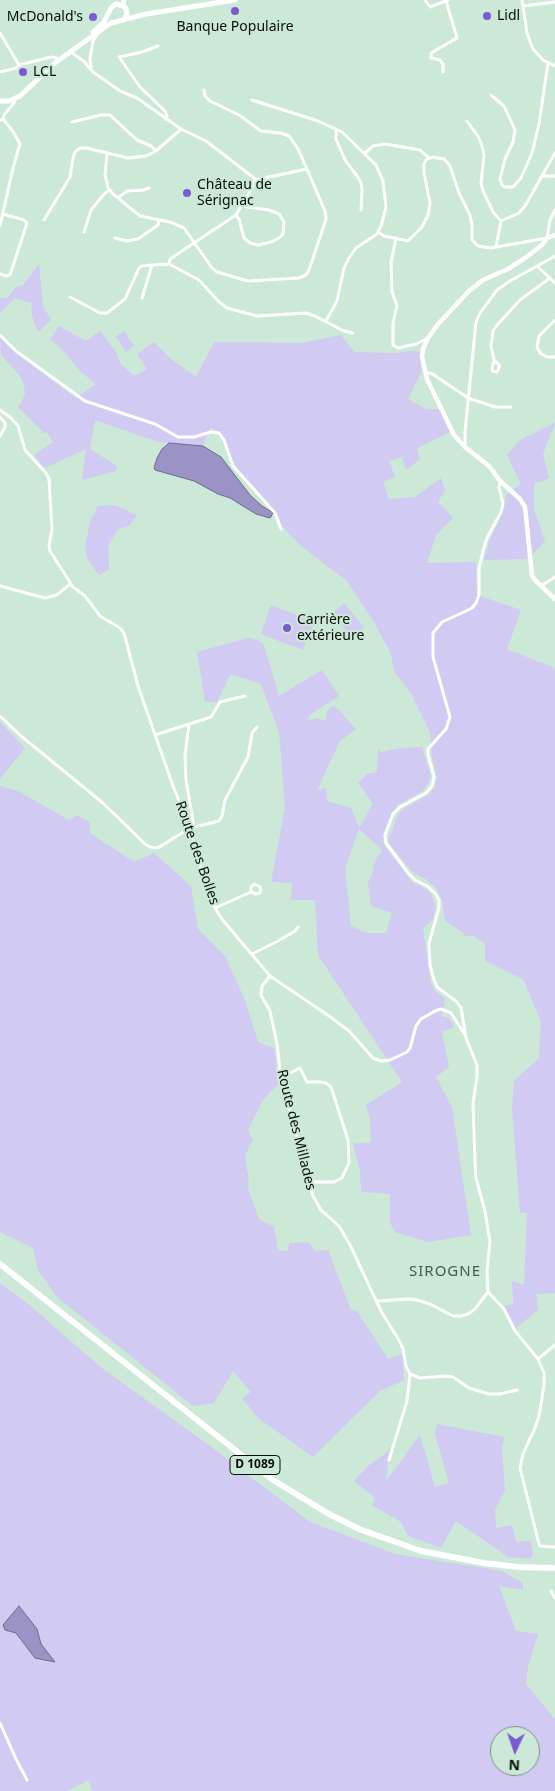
<!DOCTYPE html>
<meta charset="utf-8">
<style>
body{margin:0}
#map{position:relative;width:555px;height:1791px;overflow:hidden;background:#cce8d7;font-family:"Noto Sans",sans-serif}
canvas{display:block}
.north{position:absolute;left:490px;top:1726px;width:50px;height:50px;box-sizing:border-box;background:#cce8d7;border:1px solid #7d9185;border-radius:50%;rotate:183deg;font-size:14px;font-weight:700;line-height:20px;text-align:center;color:#060f0a}
.north::after{content:'';display:block;margin:auto;width:18px;height:22px;background:#7b5ad4;clip-path:polygon(50% 0,100% 100%,50% 72%,0 100%)}
</style>
<div id="map">
<canvas width="555" height="1791"></canvas>
<div class="north">N</div>
</div>
<script>
const g = document.querySelector('canvas').getContext('2d');
g.lineJoin = 'round';
function paint(path, color) { g.fillStyle = color; g.fill(path, 'evenodd'); }
const toPath = rows => new Path2D(rows.map(r => 'M' + r).join(''));
function trace(path, color, width, dash) { g.strokeStyle = color; g.lineWidth = width; g.lineCap = dash ? 'butt' : 'round'; g.setLineDash(dash || []); g.stroke(path); }
function write(font, color, halo, rows, align = 'center') {
  g.font = font + ' "Noto Sans",sans-serif'; g.lineWidth = 4; g.setLineDash([]); g.textBaseline = 'middle'; g.strokeStyle = halo; g.fillStyle = color; for (const [text, x, y, turn = 0] of rows) {
    g.save(); g.translate(x, y); g.rotate((+turn || 0) * Math.PI / 180); g.textAlign = isNaN(turn) ? turn : align; if (halo) g.strokeText(text, 0, 0); g.fillText(text, 0, 0); g.restore();
  }
}
const green = toPath([
 [39,264,43,306,51,320,38,332,32,316,31,303,15,298,0,313,0,298,7,298,16,287,23,285],
 [59,326,86,341,100,331,116,352,120,363,134,376,147,369,137,354,154,342,171,359,196,377,214,342,302,343,341,335,354,352,396,353,412,351,422,352,421,373,408,399,426,409,439,409,450,432,417,448,420,459,406,470,402,457,389,461,395,477,383,482,389,499,415,497,441,478,445,490,438,502,453,518,436,535,427,563,476,562,477,595,521,610,507,649,552,667,555,670,555,1293,536,1294,538,1310,516,1328,504,1306,513,1304,512,1281,524,1285,527,1213,520,1213,512,1107,514,1081,539,1058,541,1022,523,979,485,961,485,944,474,936,464,936,465,934,445,921,442,900,436,888,427,880,411,871,388,842,397,816,403,809,428,795,435,787,437,778,432,757,430,732,411,694,394,671,391,654,374,622,347,581,301,546,283,527,268,502,247,481,232,461,225,440,218,431,210,428,203,446,158,442,95,420,90,449,117,466,116,471,82,480,86,449,45,468,34,455,53,442,47,432,44,433,18,407,25,395,24,384,19,375,1,355,0,338,13,351,76,398,96,384,81,372,61,348,50,340],
 [124,331,134,346,126,352,116,336],
 [555,423,543,454,549,478,534,484,534,509,545,541,528,559,484,560,489,542,503,512,506,495,521,484,507,455,520,440],
 [114,505,137,515,129,526,118,529,108,546,109,570,99,575,88,560,85,548,90,521,98,506],
 [344,603,364,627,352,637,332,614],
 [271,605,314,622,303,650,261,634],
 [248,638,258,640,264,645,279,696,322,670,339,696,311,714,307,719,313,720,316,718,326,721,327,711,334,705,356,729,340,741,317,790,326,788,327,801,351,808,359,828,373,804,358,783,367,774,377,772,378,749,381,752,401,748,422,747,431,776,428,783,423,791,398,805,392,813,384,832,383,841,385,846,411,881,426,889,432,895,434,902,435,910,433,919,423,928,430,976,431,983,435,991,445,999,442,1017,448,1017,454,1027,442,1032,449,1067,436,1077,452,1107,471,1235,428,1242,395,1232,390,1223,390,1194,361,1192,360,1171,353,1144,371,1142,370,1118,366,1105,402,1082,318,955,315,900,291,900,292,883,271,882,285,808,279,732,261,684,231,674,217,702,205,702,197,652],
 [359,829,382,850,374,863,372,875,368,882,371,906,392,913,386,933,367,933,351,926,345,868],
 [0,722,25,748,0,779],
 [0,786,18,791,69,820,77,815,90,822,90,833,134,862,154,853,191,886,198,929,225,956,245,1000,258,1042,274,1048,278,1084,263,1100,248,1130,253,1140,245,1155,249,1182,248,1189,259,1219,274,1227,278,1251,287,1251,290,1243,308,1242,316,1251,328,1250,351,1310,357,1311,388,1359,402,1354,404,1380,380,1391,313,1457,258,1418,242,1398,251,1392,233,1371,214,1403,193,1406,57,1297,38,1270,33,1248,0,1232],
 [0,1283,27,1303,103,1369,202,1440,310,1522,395,1554,502,1571,523,1583,523,1590,499,1586,516,1631,538,1634,528,1667,526,1684,555,1719,555,1791,92,1791,89,1780,67,1791,0,1791],
 [500,1736,530,1736,530,1766,500,1766],
 [437,1424,504,1437,502,1448,505,1490,495,1510,496,1528,512,1525,516,1542,531,1541,533,1554,530,1559,508,1557,456,1521,441,1548,408,1536,401,1522,372,1505,375,1498,354,1481,368,1466,389,1451,386,1481,420,1435,435,1487,449,1483,435,1434]
]);
const water = toPath([
 [169,443,203,446,221,457,250,495,262,506,272,512,273,513,270,518,256,514,230,498,218,494,194,481,155,470,154,468,157,458,162,449,169,443],
 [19,1606,37,1629,41,1644,55,1662,35,1658,16,1633,5,1630,3,1625,19,1606]
]);
const street = toPath([
 [425,0,430,7,448,0],
 [522,0,527,33,533,49,543,60,555,66],
 [523,6,555,2],
 [0,33,19,65],
 [158,46,142,52,119,57,140,87,165,111,167,116,165,119],
 [71,52,86,63],
 [85,63,93,72,120,91,137,98,181,129,206,141,254,178,254,184,236,215,170,259,169,264],
 [91,67,90,59,93,41,97,35],
 [0,72,16,68,19,65,51,57,57,58],
 [443,72,443,64,440,60,431,58,431,53,457,38,446,1],
 [204,90,205,96,210,101,239,115,261,131,281,133,289,136,298,149,307,169],
 [491,95,504,106,515,130,513,142,505,159,500,179,502,185,505,187,513,187,521,178,532,153,539,124,548,63],
 [252,100,318,121,342,132,376,165,383,181,386,207,381,226,377,234,356,248,349,258,344,268,337,301,326,321],
 [0,120,3,119,4,115,14,103,14,100],
 [467,121,479,138,482,146,484,155,481,183,483,191,493,212,501,221],
 [72,122,101,115,110,115,137,140,151,146,156,151],
 [336,129,336,139,345,160,357,176,361,183,362,190,361,210],
 [107,153,105,175,108,188,113,194,140,216,170,222,184,228,212,268,217,272,248,281,299,278,306,275,309,270,326,219,325,211,307,169,255,180],
 [365,153,373,146,385,144,420,150,429,158],
 [543,176,555,176],
 [118,198,127,191,143,190,149,188],
 [236,215,239,219,244,238,250,243,258,245,271,242,279,238,283,234,284,222,279,214,269,210,247,207,243,205],
 [44,220,70,177,73,158,75,152,80,148,86,148,128,158,146,156,156,151,181,129],
 [0,226,13,168,20,144,14,133,3,119],
 [84,232,91,210,105,193,110,190],
 [378,232,384,236,408,241,422,227,428,215,430,203,424,173,424,164,426,160,432,157,444,159,450,166,459,193,470,215,472,225,472,240,478,246,491,248,547,238,550,220,555,210],
 [115,238,127,241,138,239,158,225,159,220],
 [396,238,391,263,392,292,397,306,393,323,393,345,398,348,416,344,428,338],
 [496,247,501,221,519,213,525,206,555,153],
 [537,266,555,283],
 [0,274,6,276,10,275,27,223,24,220,3,214],
 [70,297,100,313,107,313,125,299,139,268,142,266,152,265],
 [142,298,152,265,169,264,199,280,219,302,227,308,257,316,306,313,315,316,344,331,353,333],
 [555,320,539,336,537,347,540,353,547,357,555,357],
 [0,335,16,351,85,401,155,424,178,437,194,437,211,432,219,433,224,440,233,466,275,513,281,529],
 [494,360,499,365,499,368,497,372,493,371,492,369,494,360,491,346,493,331,497,325,520,300,550,278],
 [426,373,431,373,468,398,495,407,511,407],
 [0,410,11,418,18,426,25,450,46,473,49,479,52,529,49,546,50,551,73,587,85,596,100,616,120,628,124,633,138,686,173,786,190,828,209,897,221,918,270,976,329,1016,349,1031,373,1058,381,1061,390,1060,407,1052,410,1048,416,1026,421,1019,435,1011,441,1009,451,1013,465,1035],
 [0,417,5,423,5,427,0,436],
 [465,447,465,432,476,322,480,313,497,290,510,281,555,256],
 [500,482,499,487,503,504,501,512,487,538,483,551,479,568,479,595,476,603,472,608,464,612,442,622,433,633,433,657,450,717,446,729,428,749,428,755,434,777,432,786,426,793,400,807,393,814,385,835,386,843,409,874,415,880,427,886,435,893,439,900,439,908,429,943,430,965,434,980,437,987,457,1002,461,1008,466,1038,477,1065,477,1076,473,1104,475,1162,476,1178,485,1211,490,1242,487,1271,488,1292,504,1309,515,1331,538,1359,544,1373,544,1385,539,1416,535,1428,523,1454,520,1468,539,1544,540,1546,555,1547],
 [0,586,45,598,57,595,70,584],
 [541,586,555,577],
 [0,716,21,736,103,803,145,844,150,847,156,848,161,846,190,828,219,821,222,816,225,800,248,757,252,733,257,727],
 [189,724,185,756,186,780,194,827],
 [155,735,211,717,220,702,245,696],
 [215,908,251,892,256,894,260,893,261,890,260,887,255,884,251,887,251,892],
 [252,954,278,941,295,931,298,927],
 [270,976,262,986,261,995,270,1011,277,1044,281,1078,313,1196,321,1210,339,1226,350,1245,381,1311,400,1342,403,1349,406,1366,410,1374,420,1378,446,1376,453,1377,469,1388,489,1394,500,1394,517,1390],
 [281,1078,300,1068,307,1082,319,1082,326,1083,331,1087,348,1140,349,1163,342,1178,334,1182,309,1182],
 [377,1301,409,1299,417,1300,430,1304,453,1316,461,1316,468,1314,475,1309,488,1292],
 [538,1359,555,1345],
 [389,1460,407,1401,410,1374],
 [551,1591,555,1598],
 [0,1723,16,1759,27,1780]
]);
const secondary = toPath([
 [123,6,124,0],
 [555,235,547,238,542,245,525,258,508,269,483,280,469,291,438,324,428,338,423,349,422,357,427,379,454,435,465,447,489,466,500,481,520,499,525,507,532,575,535,580,555,599]
]);
const primary = toPath([
 [93,32,104,22,111,8,116,4,123,6,126,8,127,14,124,20],
 [0,101,9,101,20,96,56,62,111,23,146,14,235,0]
]);
const highway = toPath([
 [0,1264,273,1480,329,1514,359,1529,421,1551,484,1563,518,1567,555,1568]
]);
const markers = [
 [235,11,5,"#7b5ad4"],
 [487,16,5,"#7b5ad4"],
 [93,17,5,"#7b5ad4"],
 [23,72,5,"#7b5ad4"],
 [187,193,5,"#7b5ad4"],
 [287,628,5,"#7b5ad4"]
];
const shields = [
 [255,1465,50]
];
const shieldNames = [
 ["D 1089",255,1465]
];
const poiNames = [
 ["Lidl",497,16],
 ["McDonald's",83,17,"right"],
 ["Banque Populaire",235,27,"center"],
 ["LCL",33,72],
 ["Château de",197,185],
 ["Sérignac",197,201],
 ["Carrière",297,620],
 ["extérieure",297,636]
];
const streetNames = [
 ["Route des Bolles",197,853,71],
 ["Route des Millades",296,1130,76]
];
const neighbourhoodNames = [
 ["SIROGNE",445,1272]
];
paint(green, '#d1caf3');
paint(water, '#9b92c5');
trace(water, '#6e6b8d', 1);
trace(street, '#fff', 3);
trace(secondary, '#fff', 4.5);
trace(primary, '#fff', 5);
trace(highway, '#fff', 6);
for (const [x, y, r, color] of markers) { const dot = new Path2D(); dot.arc(x, y, r, 0, 2 * Math.PI); g.fillStyle = color; g.fill(dot); trace(dot, '#cce8d7', 2); }
for (const [x, y, w] of shields) { const box = new Path2D(); box.roundRect(x - w / 2, y - 9.5, w, 19, 4); g.fillStyle = '#cce8d7'; g.fill(box); trace(box, '#060f0a', 1); }
write('bold 12px', '#060f0a', null, shieldNames);
write('14px', '#060f0a', '#cce8d7', poiNames, 'left');
write('14px', '#060f0a', '#cce8d7', streetNames);
g.letterSpacing = '1px';
write('15px', '#445c4e', '#cce8d7', neighbourhoodNames);
g.letterSpacing = '0px';
</script>
